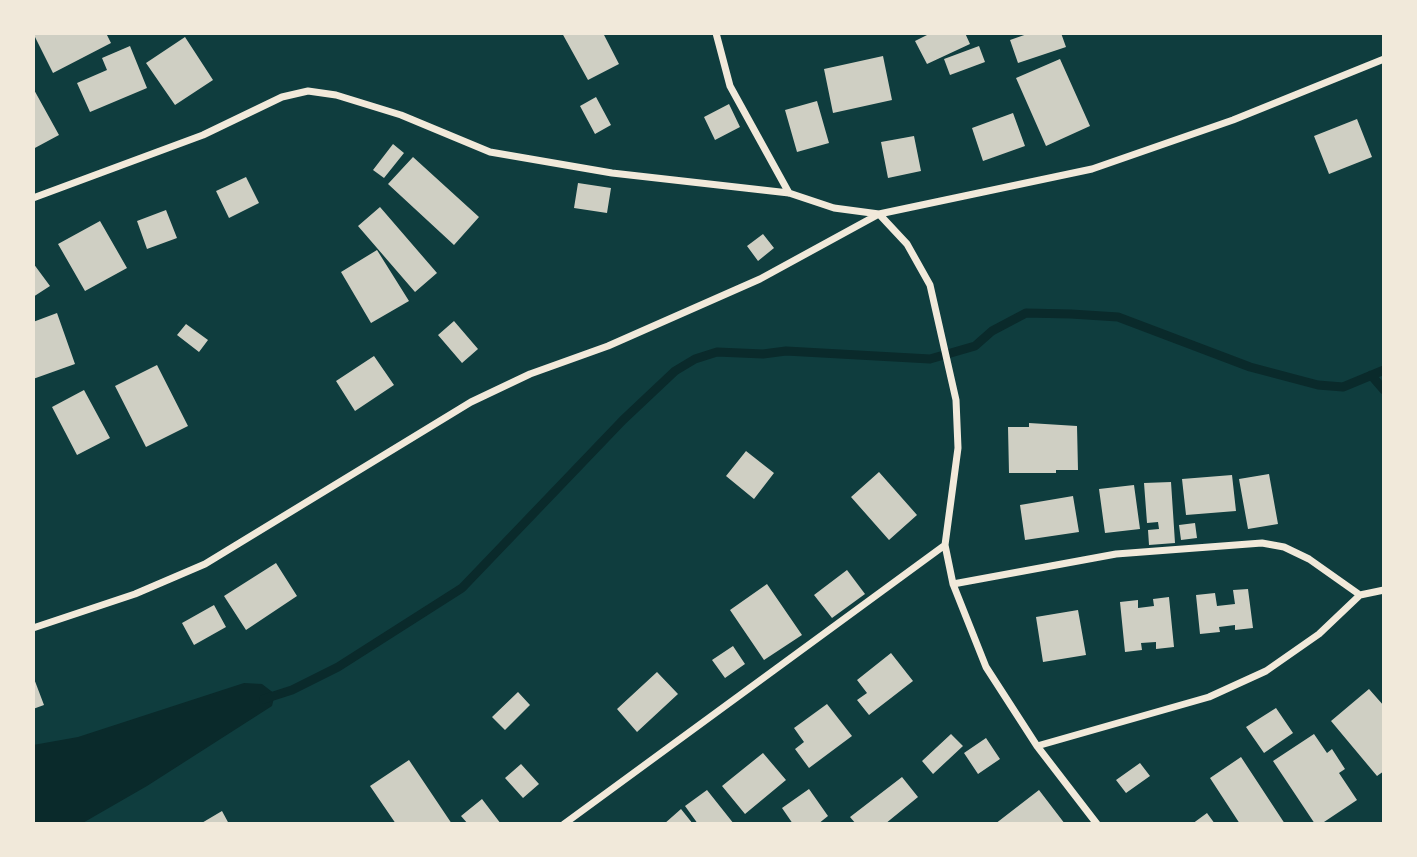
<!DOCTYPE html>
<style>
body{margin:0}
#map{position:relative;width:1417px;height:857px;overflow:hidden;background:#0f3d3e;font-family:"Golos Text",sans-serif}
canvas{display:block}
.frame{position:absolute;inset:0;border:35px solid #f1e9da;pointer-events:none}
</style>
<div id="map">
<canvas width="1417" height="857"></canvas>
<div class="frame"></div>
</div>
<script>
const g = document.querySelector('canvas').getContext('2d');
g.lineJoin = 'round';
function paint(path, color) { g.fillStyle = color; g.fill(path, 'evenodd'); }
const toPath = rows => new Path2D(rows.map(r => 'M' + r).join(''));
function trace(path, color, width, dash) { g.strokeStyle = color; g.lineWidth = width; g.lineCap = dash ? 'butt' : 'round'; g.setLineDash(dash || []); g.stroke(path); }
const water = toPath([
 [244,683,262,684,275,694,272,706,147,786,81,824,33,824,33,745,78,737]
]);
const stream = toPath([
 [1371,375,1384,390],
 [264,699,292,690,338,667,462,588,623,420,675,371,695,359,717,352,763,354,786,351,930,359,975,346,992,331,1026,313,1071,314,1118,317,1250,367,1318,385,1343,387,1384,370]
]);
const building = toPath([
 [33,33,106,33,111,43,53,73],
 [562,33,603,33,619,64,588,80],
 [931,33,965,33,970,44,927,64,915,41],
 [1030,33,1061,33,1066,47,1018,63,1010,40],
 [185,37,213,80,175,105,146,63],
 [130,46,147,88,90,112,77,83,107,70,102,58],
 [979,46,985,62,950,75,944,59],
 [883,56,892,100,833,113,824,69],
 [1060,59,1090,126,1046,146,1016,78],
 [33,88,59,135,33,149],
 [596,97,611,125,595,134,580,106],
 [817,101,829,143,797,152,785,110],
 [729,104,740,127,715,140,704,117],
 [1013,113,1025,146,983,161,972,128],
 [1357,119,1372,157,1329,174,1314,136],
 [914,136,921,171,888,178,881,142],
 [393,144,404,153,384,178,373,170],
 [413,157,479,217,454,245,388,184],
 [246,177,259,203,229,218,216,191],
 [578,183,611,188,607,213,574,208],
 [380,207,437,273,415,292,358,226],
 [166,210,177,238,147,249,137,221],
 [100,221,127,268,85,291,58,244],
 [763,234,774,248,758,261,747,246],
 [377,250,409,301,371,323,341,272],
 [33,263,50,286,33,297],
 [57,313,75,364,33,379,33,322],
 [454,321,478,349,462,363,438,335],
 [186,324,208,340,199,352,177,335],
 [374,356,394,385,355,411,336,381],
 [157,365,188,426,146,447,115,386],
 [84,390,110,438,77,455,52,407],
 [1029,423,1077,426,1078,470,1056,470,1056,473,1009,473,1008,427,1029,427],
 [746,451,774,473,754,499,726,476],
 [879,472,917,515,889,540,851,497],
 [1269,474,1278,524,1248,529,1239,479],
 [1232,475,1236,511,1186,515,1182,479],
 [1171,482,1175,543,1149,545,1148,530,1159,529,1158,522,1147,523,1144,483],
 [1134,485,1140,529,1105,533,1099,489],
 [1073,496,1079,532,1025,540,1020,505],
 [1195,523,1197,538,1181,540,1179,525],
 [276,563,297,596,246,630,224,596],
 [847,570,865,594,832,618,814,595],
 [767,584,802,635,764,660,730,610],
 [1248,589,1253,628,1235,630,1235,625,1219,627,1220,632,1200,634,1196,595,1215,593,1217,606,1235,604,1233,590],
 [1169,597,1174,647,1156,649,1156,642,1141,643,1142,650,1125,652,1120,602,1138,600,1138,608,1154,606,1153,599],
 [214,605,226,627,194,645,182,623],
 [1078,610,1086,655,1043,662,1036,617],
 [733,646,745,664,725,678,712,660],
 [891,653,913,681,869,715,857,700,867,693,857,680],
 [657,672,678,694,637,732,617,709],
 [33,676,44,705,33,709],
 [1369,689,1384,706,1384,771,1377,776,1331,721],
 [518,692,530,705,505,730,492,717],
 [827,704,852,736,809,768,795,749,804,742,794,728],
 [1276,708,1293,733,1264,753,1246,727],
 [951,734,963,746,933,774,922,761],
 [1314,734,1327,753,1332,749,1345,769,1339,773,1357,800,1321,824,1315,824,1273,761],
 [986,738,1000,759,978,774,964,753],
 [763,753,786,780,745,814,722,786],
 [1241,757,1285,824,1240,824,1210,778],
 [409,760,452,824,396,824,370,786],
 [1140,763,1150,776,1126,793,1116,780],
 [521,764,539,784,523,798,505,778],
 [902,777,918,797,885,824,856,824,850,817],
 [809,789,828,816,818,824,793,824,782,808],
 [707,790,734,824,698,824,685,806],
 [1039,790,1065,824,995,824],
 [482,799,501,824,468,824,461,816],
 [681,809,693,824,664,824],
 [222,811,229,824,200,824],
 [1207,813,1215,824,1192,824]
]);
const minor = toPath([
 [716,33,730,86,789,193],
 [33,198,203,135,282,97,308,91,336,95,401,115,490,152,612,173,789,193,834,208,879,214,907,244,930,285,956,400,958,448,945,545,953,584,986,667,1037,746,1097,824],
 [953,584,1116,554,1262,543,1284,547,1309,559,1360,595],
 [33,628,135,594,205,564,471,402,530,374,608,346,760,279,879,214,1092,169,1233,120,1384,59],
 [1037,746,1209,697,1266,671,1319,634,1360,595,1384,590],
 [564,824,945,545]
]);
paint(water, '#0a2a2b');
trace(stream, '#0a2a2b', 9);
paint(building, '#cfcfc3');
trace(minor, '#f1e9da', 7);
</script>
